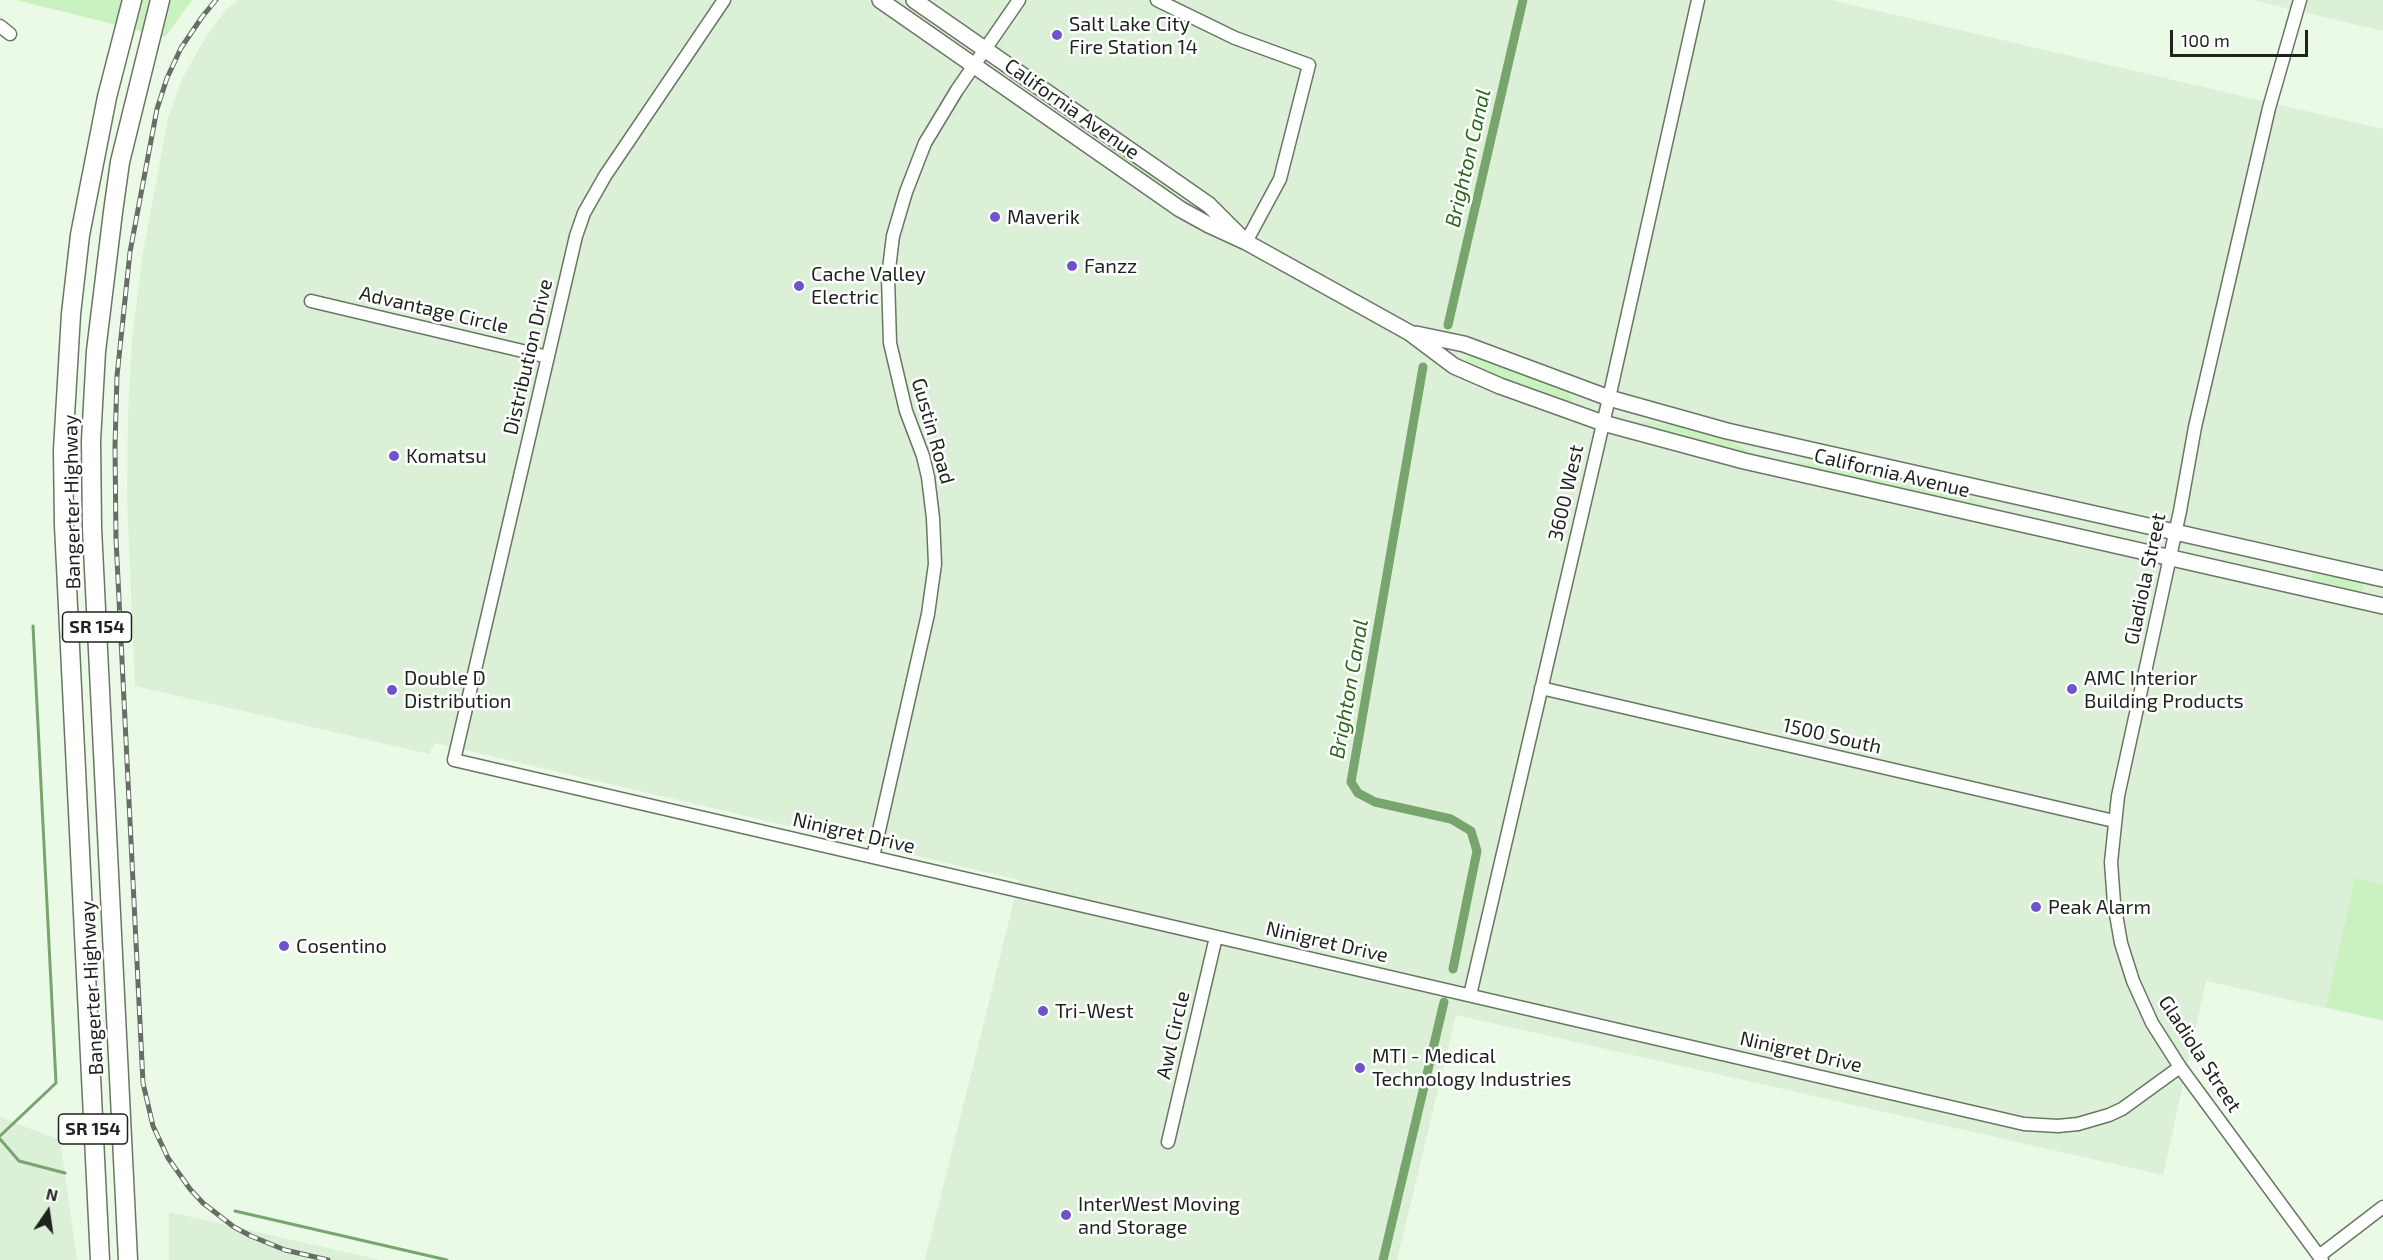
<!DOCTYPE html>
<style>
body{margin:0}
#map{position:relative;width:2383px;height:1260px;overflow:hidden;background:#eafae6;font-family:"Exo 2",sans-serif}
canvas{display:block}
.north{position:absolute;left:18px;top:1182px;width:60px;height:60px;-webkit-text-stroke:4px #fff;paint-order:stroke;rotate:13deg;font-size:16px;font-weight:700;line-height:24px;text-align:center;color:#1e231d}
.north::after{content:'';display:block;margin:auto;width:21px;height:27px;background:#1e231d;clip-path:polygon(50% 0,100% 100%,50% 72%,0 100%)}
.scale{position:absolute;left:2170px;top:30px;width:138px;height:27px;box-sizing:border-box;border:3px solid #1e231d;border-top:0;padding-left:8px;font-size:18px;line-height:21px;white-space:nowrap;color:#1e231d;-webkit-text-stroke:4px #fff;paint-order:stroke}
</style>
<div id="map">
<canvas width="2383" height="1260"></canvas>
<div class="north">N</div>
<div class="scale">100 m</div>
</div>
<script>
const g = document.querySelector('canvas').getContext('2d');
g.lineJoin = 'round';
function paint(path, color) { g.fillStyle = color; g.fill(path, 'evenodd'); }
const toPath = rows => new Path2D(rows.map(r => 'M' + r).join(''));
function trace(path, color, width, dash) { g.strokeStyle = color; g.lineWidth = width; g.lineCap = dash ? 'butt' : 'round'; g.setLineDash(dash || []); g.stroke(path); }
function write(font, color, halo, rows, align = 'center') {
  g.font = font + ' "Exo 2",sans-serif'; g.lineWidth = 5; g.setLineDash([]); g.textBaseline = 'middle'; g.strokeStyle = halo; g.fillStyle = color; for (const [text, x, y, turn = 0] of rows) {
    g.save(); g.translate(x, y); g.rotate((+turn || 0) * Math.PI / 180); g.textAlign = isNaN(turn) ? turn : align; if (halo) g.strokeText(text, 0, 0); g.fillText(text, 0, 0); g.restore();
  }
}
const built = toPath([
 [238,0,1831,0,2383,129,2383,1021,2206,981,2163,1175,1456,1015,1397,1260,925,1260,1019,880,435,743,429,754,135,686,127,500,128,413,132,340,143,252,168,119,182,79,205,38,227,9],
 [2252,0,2383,0,2383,31],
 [0,1117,60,1140,77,1260,0,1260],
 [169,1212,380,1260,169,1260]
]);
const green = toPath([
 [16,0,192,0,165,37],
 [1098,143,1124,155,1176,190,1171,196],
 [1470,353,1567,389,1573,400,1570,405,1524,389,1465,363],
 [1634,421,1694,428,1719,435,1756,455,1699,443],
 [1787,462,1865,467,1948,487,1988,507],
 [2314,570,2364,582,2362,594,2311,583],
 [2355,878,2383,885,2383,1020,2326,1007]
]);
const stream = toPath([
 [0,1136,56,1083,33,626],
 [0,1139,19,1161,65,1173],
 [235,1211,447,1260]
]);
const canal = toPath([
 [1448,325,1523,0],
 [1423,367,1351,782,1358,793,1375,802,1451,819,1471,831,1477,851,1453,969],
 [1383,1260,1444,1002]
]);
const minor = toPath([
 [724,0,605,176,584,213,576,236,454,760,2024,1124,2058,1126,2078,1124,2109,1115,2122,1109,2180,1067],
 [1157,0,1235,38,1309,65,1280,179,1246,242],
 [2300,0,2269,108,2195,427,2180,511,2118,796,2111,862,2114,903,2121,943,2133,981,2152,1023,2180,1067,2322,1260],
 [0,26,10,34],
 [311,301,548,357],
 [1541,688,2114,821],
 [873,857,928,614,935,564,933,518,928,477,923,456,906,411,890,343,888,277,893,236,906,192,925,143,957,90,1019,0],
 [1470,995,1609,398,1698,0],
 [1168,1142,1216,937],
 [2319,1256,2383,1207]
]);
const major = toPath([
 [880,0,1180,209,1209,225,1246,242,1410,333,1454,366,1500,386,1603,423,1744,461,2383,606],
 [914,0,1209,205,1242,238],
 [1416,334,1464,344,1609,398,1727,431,2383,579]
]);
const highway = toPath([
 [100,1260,64,525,63,450,71,314,80,235,107,97,132,0],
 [128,1260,92,528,91,441,96,351,113,212,120,162,160,0]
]);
const rail = toPath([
 [216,0,202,17,181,48,167,78,157,109,130,252,117,376,115,446,116,539,143,1083,153,1126,168,1158,190,1189,203,1203,234,1227,251,1236,285,1250,328,1260]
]);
const markers = [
 [1057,35,6,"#6f53cd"],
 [995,217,6,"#6f53cd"],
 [1072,266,6,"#6f53cd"],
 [799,286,6,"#6f53cd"],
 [394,456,6,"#6f53cd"],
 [2072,689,6,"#6f53cd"],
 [392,690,6,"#6f53cd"],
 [2036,907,6,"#6f53cd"],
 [284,946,6,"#6f53cd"],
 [1043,1011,6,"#6f53cd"],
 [1360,1068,6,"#6f53cd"],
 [1066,1215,6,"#6f53cd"]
];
const shields = [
 [97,627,69],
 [93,1129,69]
];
const shieldNames = [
 ["SR 154",97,627],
 ["SR 154",93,1129]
];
const poiNames = [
 ["Salt Lake City",1069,24],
 ["Fire Station 14",1069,47],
 ["Maverik",1007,217],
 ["Fanzz",1084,266],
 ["Cache Valley",811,274],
 ["Electric",811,297],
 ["Komatsu",406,456],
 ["Double D",404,678],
 ["Distribution",404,701],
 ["AMC Interior",2084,678],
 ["Building Products",2084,701],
 ["Peak Alarm",2048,907],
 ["Cosentino",296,946],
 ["Tri-West",1055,1011],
 ["MTI - Medical",1372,1056],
 ["Technology Industries",1372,1079],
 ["InterWest Moving",1078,1204],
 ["and Storage",1078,1227]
];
const streetNames = [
 ["California Avenue",1072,109,35],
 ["Advantage Circle",434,310,13],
 ["Distribution Drive",528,357,-77],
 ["Gustin Road",933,431,74],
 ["California Avenue",1892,473,13],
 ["3600 West",1566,493,-77],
 ["Bangerter Highway",72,502,-91],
 ["Gladiola Street",2145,579,-78],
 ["1500 South",1832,736,13],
 ["Ninigret Drive",854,833,13],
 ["Ninigret Drive",1327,942,13],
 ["Bangerter Highway",92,988,-93],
 ["Awl Circle",1173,1035,-77],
 ["Ninigret Drive",1801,1052,13],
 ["Gladiola Street",2200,1054,57]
];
const waterNames = [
 ["Brighton Canal",1468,158,-77],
 ["Brighton Canal",1349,689,-80]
];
paint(built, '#dbf0d7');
paint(green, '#caf2c0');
trace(stream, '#78a56d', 3);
trace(canal, '#78a56d', 9);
trace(minor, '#697665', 15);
trace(major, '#697665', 18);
trace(highway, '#697665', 21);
trace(minor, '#fff', 12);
trace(major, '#fff', 15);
trace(highway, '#fff', 18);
trace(rail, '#666f64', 5);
trace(rail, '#fff', 3, [9]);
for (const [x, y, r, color] of markers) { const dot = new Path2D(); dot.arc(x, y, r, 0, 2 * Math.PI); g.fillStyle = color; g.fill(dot); trace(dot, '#fff', 2); }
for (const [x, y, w] of shields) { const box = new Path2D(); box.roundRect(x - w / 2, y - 15, w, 30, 4.5); g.fillStyle = '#fff'; g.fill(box); trace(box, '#1e231d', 1.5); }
write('bold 18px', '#1e231d', null, shieldNames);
write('20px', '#1e231d', '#fff', poiNames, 'left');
write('20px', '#1e231d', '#fff', streetNames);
write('italic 21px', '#2c671b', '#fff', waterNames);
</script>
